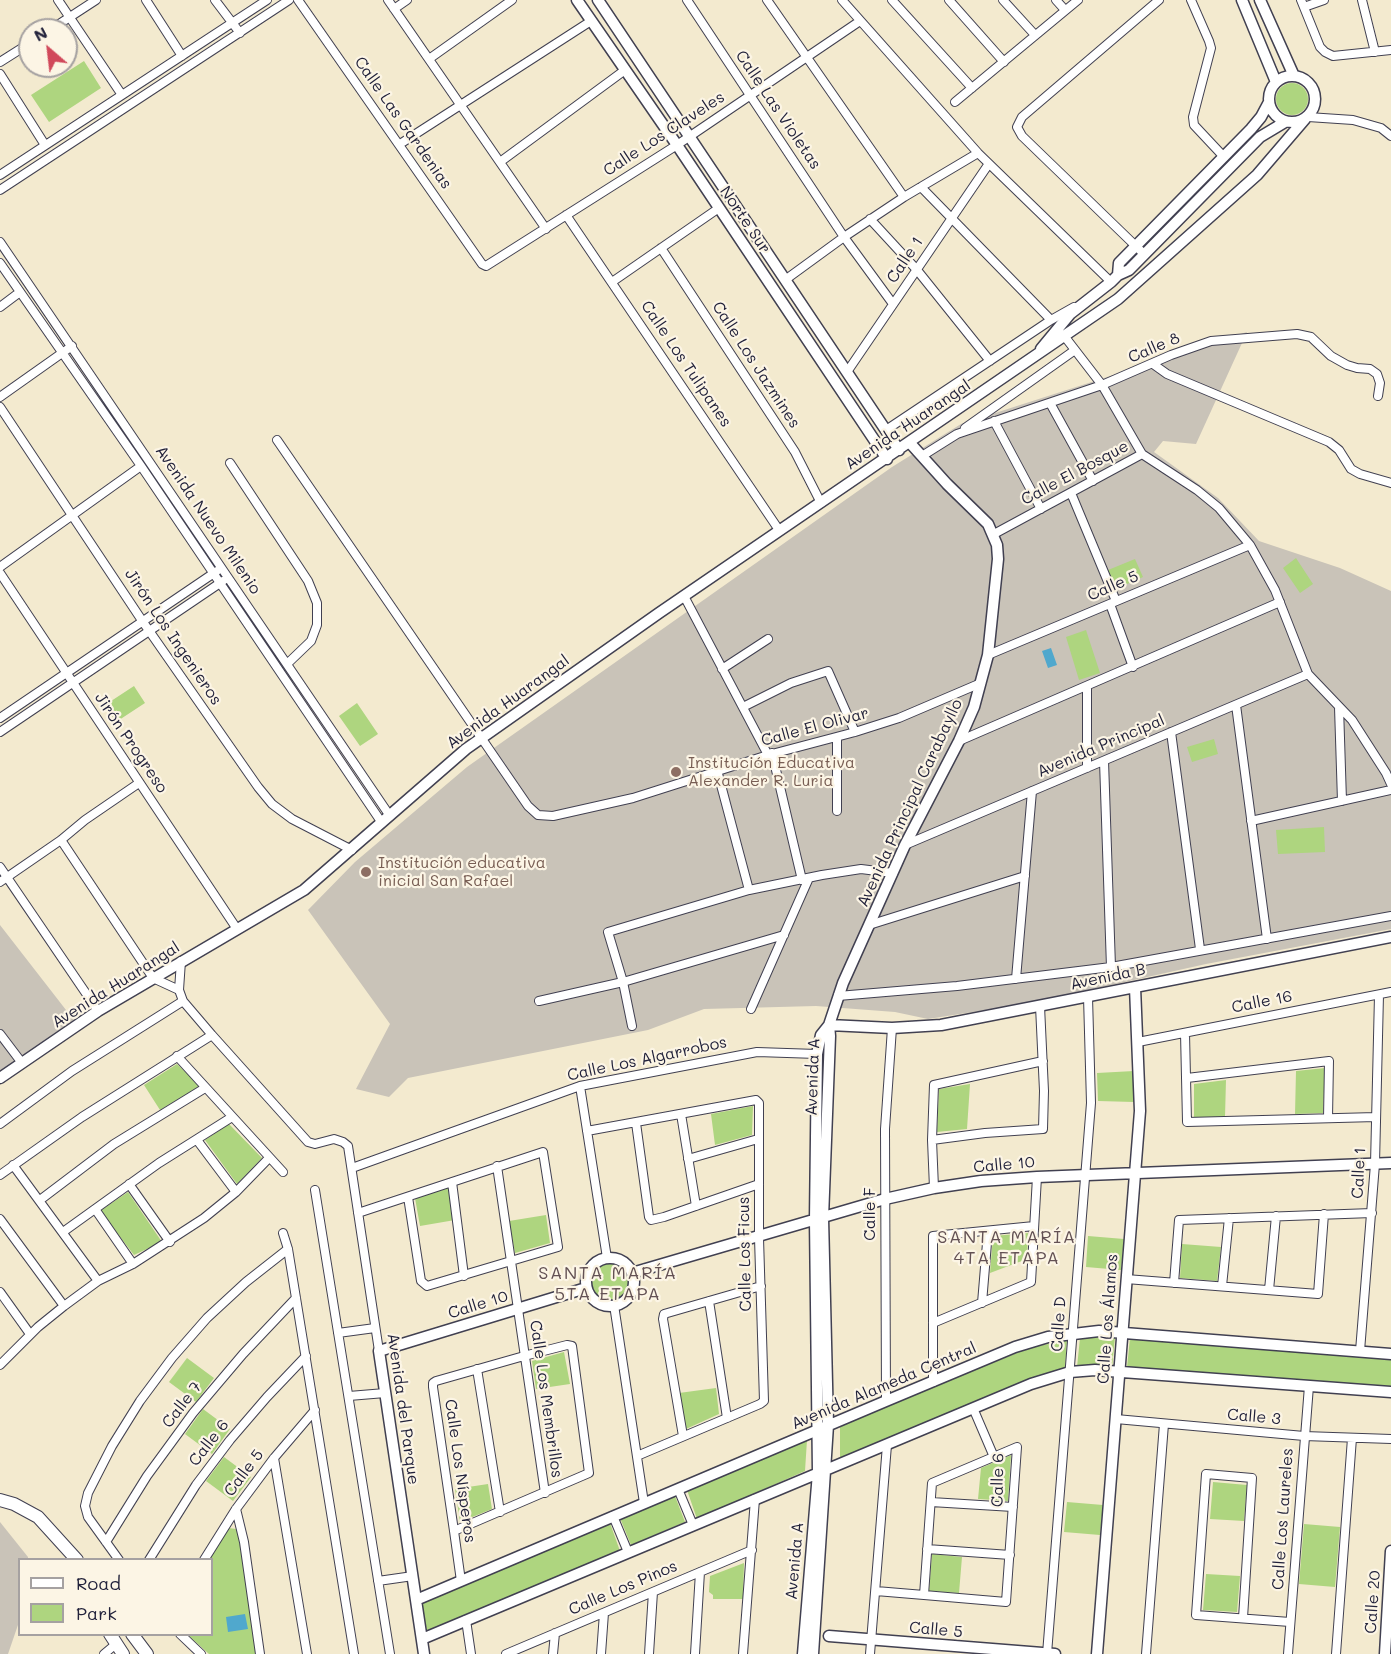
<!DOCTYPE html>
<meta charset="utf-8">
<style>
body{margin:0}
#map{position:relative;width:1391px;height:1654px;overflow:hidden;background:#f3eacf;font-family:Mali,sans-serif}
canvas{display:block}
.legend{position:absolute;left:18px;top:1558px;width:195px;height:78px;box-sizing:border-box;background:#fcf5e5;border:2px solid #a5a1a1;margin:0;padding:8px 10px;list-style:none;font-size:18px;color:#22223b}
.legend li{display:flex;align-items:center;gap:12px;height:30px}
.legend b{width:30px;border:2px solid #a5a1a1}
.north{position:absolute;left:18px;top:18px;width:60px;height:60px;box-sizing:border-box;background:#fcf5e5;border:2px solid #a5a1a1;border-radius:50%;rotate:332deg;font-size:16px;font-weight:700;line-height:24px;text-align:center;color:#22223b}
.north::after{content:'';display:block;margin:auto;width:21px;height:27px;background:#d1495b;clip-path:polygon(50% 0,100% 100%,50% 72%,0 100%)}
</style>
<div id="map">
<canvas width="1391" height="1654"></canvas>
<ul class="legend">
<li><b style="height:8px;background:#fff"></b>Road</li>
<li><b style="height:16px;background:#aed57f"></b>Park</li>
</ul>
<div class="north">N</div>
</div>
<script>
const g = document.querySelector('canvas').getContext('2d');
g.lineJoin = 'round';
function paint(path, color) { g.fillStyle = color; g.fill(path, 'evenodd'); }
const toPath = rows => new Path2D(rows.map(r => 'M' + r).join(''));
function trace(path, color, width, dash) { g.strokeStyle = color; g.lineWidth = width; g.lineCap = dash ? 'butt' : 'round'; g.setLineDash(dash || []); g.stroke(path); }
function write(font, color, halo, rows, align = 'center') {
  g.font = font + ' Mali,sans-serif'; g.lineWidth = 4.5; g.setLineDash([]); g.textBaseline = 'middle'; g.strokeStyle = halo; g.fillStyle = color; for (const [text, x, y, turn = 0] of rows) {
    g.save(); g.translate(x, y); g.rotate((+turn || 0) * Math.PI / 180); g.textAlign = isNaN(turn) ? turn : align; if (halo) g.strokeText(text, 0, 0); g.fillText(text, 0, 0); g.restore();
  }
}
const industrial = toPath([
 [1247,332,1196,444,1163,441,1154,452,1218,498,1259,541,1340,568,1391,591,1391,929,1206,964,1030,1003,928,1019,895,1012,816,1006,704,1009,648,1030,408,1078,389,1097,356,1089,390,1024,308,910,355,862,467,767,892,467,961,424],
 [0,925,80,1028,0,1084],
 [0,1522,28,1557,28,1559,20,1560,19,1622,8,1654,0,1654]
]);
const green = toPath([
 [84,61,101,88,49,122,31,95],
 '1276 99a16 16 0 1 1 32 0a16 16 0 1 1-32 0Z',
 [1296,558,1313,584,1300,593,1283,568],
 [1135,559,1143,577,1116,589,1108,570],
 [1086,630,1100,673,1079,680,1066,637],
 [134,686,145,703,116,722,105,705],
 [357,703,378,734,360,746,339,716],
 [1214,739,1218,754,1192,762,1187,747],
 [1324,827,1325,852,1278,854,1276,830],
 [177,1064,200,1086,160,1110,144,1085],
 [1325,1068,1323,1113,1295,1114,1296,1071],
 [1134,1071,1134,1102,1098,1101,1097,1073],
 [1226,1080,1225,1117,1194,1118,1194,1084],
 [970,1084,967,1129,937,1132,939,1089],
 [753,1106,752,1135,715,1145,711,1114],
 [229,1124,262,1158,237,1184,205,1140],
 [451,1184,455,1220,420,1226,415,1198],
 [128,1192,162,1242,134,1255,100,1211],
 [546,1215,550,1243,515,1253,509,1221],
 [1028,1233,1027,1259,990,1273,993,1236],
 [1088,1236,1124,1239,1121,1270,1086,1267],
 [1182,1244,1221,1247,1217,1281,1180,1278],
 '591 1282a19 19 0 1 1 38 0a19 19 0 1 1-38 0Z',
 [1115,1337,1112,1368,1077,1367,1080,1338],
 [1130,1338,1391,1358,1391,1387,1127,1367],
 [1067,1340,1065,1370,1016,1384,840,1459,840,1425,1029,1348],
 [564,1352,570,1384,536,1389,532,1361],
 [187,1358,214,1378,196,1402,169,1382],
 [716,1388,719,1414,686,1429,679,1393],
 [203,1409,230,1429,212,1454,185,1434],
 [807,1440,805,1471,697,1519,687,1490],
 [1011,1455,1008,1501,978,1499,981,1468],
 [224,1457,251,1477,233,1501,206,1481],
 [1213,1482,1247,1485,1244,1521,1210,1519],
 [488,1484,492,1509,460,1522,455,1489],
 [675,1496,685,1522,631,1545,620,1518],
 [1067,1502,1103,1505,1100,1535,1064,1532],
 [610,1523,620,1551,427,1631,421,1602],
 [1304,1524,1340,1527,1335,1587,1299,1584],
 [229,1528,236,1529,238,1533,257,1654,209,1654,188,1635,212,1634,212,1560,209,1559],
 [932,1554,962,1557,959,1593,929,1591],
 [744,1563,743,1599,713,1599,713,1595,709,1592,710,1576],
 [1206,1574,1240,1576,1237,1612,1203,1610]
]);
const water = toPath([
 [1051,648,1057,665,1048,668,1042,651],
 [245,1614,248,1629,228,1632,226,1617]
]);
const minor = toPath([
 [58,0,122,95],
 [146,0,182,56],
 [215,0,240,33],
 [298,0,482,264,486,266,677,145,860,21],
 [388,0,546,229],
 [687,0,844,237,893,304],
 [767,0,904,197],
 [842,0,978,153,1111,282],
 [892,0,972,88],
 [949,0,1004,62],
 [1003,0,1035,35],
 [1056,0,1065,10],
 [1191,0,1209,41,1211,48,1193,117,1194,125,1224,157],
 [1301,0,1320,47,1325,52,1333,56,1391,50],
 [1362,0,1375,52],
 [1304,7,1324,0],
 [394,9,407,0],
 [50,30,96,0],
 [429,59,512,0],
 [0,62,30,43],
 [0,74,45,145],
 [955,102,1078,0],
 [1308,117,1353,120,1381,128,1391,136],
 [400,144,591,21],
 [500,162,625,70],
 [0,175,267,0],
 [921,187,1051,320],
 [0,190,289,0],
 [566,215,779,530],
 [870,219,917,270,990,361],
 [0,242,390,816],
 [661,248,795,452,821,503],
 [1144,254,1022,136,1017,127,1022,117,1159,0],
 [0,263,141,466,382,823],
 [785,280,844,237,904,197,978,153],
 [612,282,719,208],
 [0,307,20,292],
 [1065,337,1102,385,1142,454,1197,490,1219,508,1250,545,1275,590,1308,674,1352,720,1386,773,1391,784],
 [1153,364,1167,374,1329,442,1339,450,1351,469,1360,474,1391,483],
 [847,372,988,165],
 [0,397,72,346],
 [1050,403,1093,481],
 [0,407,143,622,258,787,272,804,292,819,352,850],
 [994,421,1041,509],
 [965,428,1075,350],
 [886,430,1051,320,1074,307],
 [277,440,528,806,538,815,553,816,633,798,768,755,855,732,899,718,981,683],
 [922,456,957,434,1102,385,1171,355,1211,341,1297,334,1311,337,1331,356,1347,365,1357,368,1370,369,1377,374,1380,383,1378,396],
 [230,463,308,581,317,603,317,625,311,641,287,664],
 [1071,493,1116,601],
 [994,534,1142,454],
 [0,567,141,466],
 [0,573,237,929],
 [684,596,768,755],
 [1110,604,1133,667],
 [988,655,1250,545],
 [722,669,768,639],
 [1087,687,1087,768],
 [1236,705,1267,939],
 [743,707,791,683,828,671,855,732],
 [1339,707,1342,801],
 [0,718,217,571],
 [0,732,223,581],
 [1171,732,1200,949],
 [959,741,1280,602],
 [772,753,802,880],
 [1104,761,1111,967],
 [717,770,749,890],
 [837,811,837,737],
 [1251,821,1391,790],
 [61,840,153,978,179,990,181,961],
 [905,845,1308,674],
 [0,867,98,1011],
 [0,882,61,840,85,820,139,783],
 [869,925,1025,876],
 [1016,979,1032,791],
 [179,990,183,1001,212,1035,308,1142,315,1144,334,1139,343,1142,348,1146,379,1351],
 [838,996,957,986,1111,967,1391,916],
 [539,1001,623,982,784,935],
 [751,1009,809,878],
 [632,1026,623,982,608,932,749,890,822,875,861,869,893,873],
 [1185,1033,1187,1122,1376,1117],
 [0,1034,22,1063],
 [1138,1042,1391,992],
 [177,1056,283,1172],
 [1187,1078,1329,1061,1328,1118],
 [580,1086,607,1258],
 [681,1114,696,1206],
 [636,1123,649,1217,651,1220,664,1217,759,1184],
 [0,1124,72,1071,183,1001],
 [587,1131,756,1100,759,1103,759,1238,764,1401,760,1404,637,1456],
 [197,1140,236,1192],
 [932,1140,985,1133,1043,1129,1044,1091,1040,1006],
 [688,1159,758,1139],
 [13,1165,98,1281],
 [497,1166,545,1493],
 [352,1168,580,1086,757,1052,817,1054],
 [0,1175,82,1117,212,1035],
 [452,1182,464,1276],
 [129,1184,170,1242],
 [934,1188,932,1140,934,1085,1043,1061],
 [315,1190,390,1654],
 [40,1200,114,1144,205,1088],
 [95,1209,133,1264],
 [358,1213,543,1152,558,1247,427,1286,421,1281,408,1197],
 [0,1219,64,1306],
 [63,1232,159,1163,232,1117],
 [283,1233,288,1249,354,1654],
 [1126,1279,1318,1294,1324,1214],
 [1174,1283,1179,1220,1372,1213],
 [1222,1286,1229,1218],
 [1269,1290,1276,1216],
 [0,1292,30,1334],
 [709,1301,727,1418],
 [982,1303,988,1231],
 [614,1305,644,1503],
 [933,1323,1031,1282,1037,1177],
 [338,1333,375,1328],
 [1360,1351,1375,1164,1379,995],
 [0,1365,38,1327,64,1306,98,1281,133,1264,204,1218,236,1192,269,1158],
 [477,1369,500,1512],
 [933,1382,933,1236,1034,1226],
 [349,1396,385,1393],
 [886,1401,885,1129,892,1028],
 [973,1408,994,1457],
 [1116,1419,1304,1436,1391,1439],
 [683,1436,663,1319,664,1314,761,1286],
 [274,1458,307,1654],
 [678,1489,693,1525],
 [931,1502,1013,1507],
 [236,1509,244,1542,260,1654],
 [613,1516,628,1552],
 [454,1531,589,1473,572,1346,567,1345,524,1356,436,1381,433,1383,433,1387,454,1531,461,1581],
 [106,1542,147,1476,193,1413,243,1354,296,1298],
 [927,1549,1010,1555],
 [119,1560,88,1517,85,1506,88,1493,112,1446,140,1401,172,1358,207,1318,246,1282,288,1249],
 [149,1560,196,1485,230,1440,267,1397,306,1356],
 [204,1560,236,1509,274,1458,315,1410],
 [378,1581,413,1576],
 [876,1591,924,1595,1006,1602,1017,1447,932,1483,924,1595],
 [1243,1618,1252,1478,1206,1474,1196,1615,1290,1622],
 [466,1620,471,1654],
 [180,1634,201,1654],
 [104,1654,116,1644],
 [506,1654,752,1550],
 [553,1654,555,1633],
 [601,1654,604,1613],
 [649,1654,653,1592],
 [695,1654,700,1572],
 [743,1654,755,1499],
 [870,1654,887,1445],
 [1047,1654,1091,1103,1088,997],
 [1146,1654,1164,1424],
 [1288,1654,1309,1386],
 [1336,1654,1352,1438]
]);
const tertiary = toPath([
 [577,0,677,145,887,459],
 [598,0,899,450],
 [1242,0,1276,82],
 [1260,0,1294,76],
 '1269 99a23 23 0 1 1 46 0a23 23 0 1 1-46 0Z',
 [1118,275,1119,263,1251,129,1261,117,1269,102],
 [1041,349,1070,314,1111,282,1118,275,1129,270,1260,137,1285,122],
 [829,1025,892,1028,941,1025,1391,937],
 [0,1078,98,1011,304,890,466,749,659,613,1118,299,1257,175,1305,119],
 '586 1282a24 24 0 1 1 48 0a24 24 0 1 1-48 0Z',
 [632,1273,885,1199,934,1188,981,1181,1037,1177,1391,1163],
 [416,1600,886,1401,1015,1347,1048,1337,1099,1331,1391,1354],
 [829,1636,1055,1654],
 [422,1639,1031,1384,1070,1372,1095,1370,1391,1392],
 [424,1654,379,1351,586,1288],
 [803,1654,818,1473,815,1220,817,1054,821,1035,829,1025,843,983,905,845,959,741,974,707,988,655,998,559,997,545,988,524,947,484,910,443],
 [813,1654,828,1425,823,1218,830,1036,829,1025],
 [1097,1654,1140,1111,1135,987],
 [1385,1654,1391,1551]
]);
const secondary = toPath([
 [0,1500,14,1504,38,1517,77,1560],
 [110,1634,123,1654],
 [132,1634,147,1654]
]);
const markers = [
 [676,772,6,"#8d6e63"],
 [366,872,6,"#8d6e63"]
];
const streetNames = [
 ["Calle Las Violetas",778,110,56],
 ["Calle Las Gardenias",403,123,55],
 ["Calle Los Claveles",664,134,-33],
 ["Norte Sur",745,220,56],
 ["Calle 1",905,260,-56],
 ["Calle 8",1154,348,-23],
 ["Calle Los Tulipanes",686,364,56],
 ["Calle Los Jazmines",756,365,57],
 ["Avenida Huarangal",908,425,-34],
 ["Calle El Bosque",1075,473,-28],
 ["Avenida Nuevo Milenio",208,520,56],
 ["Calle 5",1113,586,-23],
 ["Jirón Los Ingenieros",173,637,56],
 ["Avenida Huarangal",508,702,-36],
 ["Calle El Olivar",815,727,-15],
 ["Jirón Progreso",131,743,56],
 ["Avenida Principal",1101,746,-23],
 ["Avenida Principal Carabayllo",910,803,-65],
 ["Avenida B",1108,977,-12],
 ["Avenida Huarangal",116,985,-32],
 ["Calle 16",1262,1002,-11],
 ["Calle Los Algarrobos",647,1059,-12],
 ["Avenida A",813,1077,-88],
 ["Calle 10",1004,1165,-5],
 ["Calle 1",1359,1173,-87],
 ["Calle F",870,1214,-90],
 ["Calle Los Ficus",745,1254,-91],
 ["Calle 10",478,1305,-17],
 ["Calle Los Álamos",1108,1319,-86],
 ["Calle D",1059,1324,-86],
 ["Avenida Alameda Central",884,1386,-23],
 ["Calle Los Membrillos",546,1399,82],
 ["Calle 7",182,1405,-52],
 ["Avenida del Parque",403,1409,82],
 ["Calle 3",1254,1417,5],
 ["Calle 6",209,1443,-52],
 ["Calle Los Nísperos",460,1471,82],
 ["Calle 5",244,1473,-53],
 ["Calle 6",998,1480,-89],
 ["Calle Los Laureles",1283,1519,-86],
 ["Avenida A",795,1561,-85],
 ["Calle Los Pinos",623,1588,-23],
 ["Calle 20",1373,1602,-86],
 ["Calle 5",936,1630,5]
];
const educationNames = [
 ["Institución Educativa",688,763],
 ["Alexander R. Luria",688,781],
 ["Institución educativa",378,863],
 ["inicial San Rafael",378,881]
];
const neighbourhoodNames = [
 ["SANTA MARÍA",1007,1237],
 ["4TA ETAPA",1007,1258],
 ["SANTA MARÍA",608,1273],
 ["5TA ETAPA",608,1294]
];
paint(industrial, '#c9c3b8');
paint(green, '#aed57f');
paint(water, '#50a8cd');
trace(minor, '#414051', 10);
trace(tertiary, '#414051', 13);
trace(secondary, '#414051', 14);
trace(minor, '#fff', 8);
trace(tertiary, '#fff', 10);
trace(secondary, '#fff', 12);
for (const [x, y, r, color] of markers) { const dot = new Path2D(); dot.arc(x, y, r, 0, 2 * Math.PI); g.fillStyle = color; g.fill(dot); trace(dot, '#fcf5e5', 2); }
write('16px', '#22223b', '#fcf5e5', streetNames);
write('16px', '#785e54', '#fcf5e5', educationNames, 'left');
g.letterSpacing = '1.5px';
write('18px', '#635154', '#fcf5e5', neighbourhoodNames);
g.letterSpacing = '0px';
</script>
